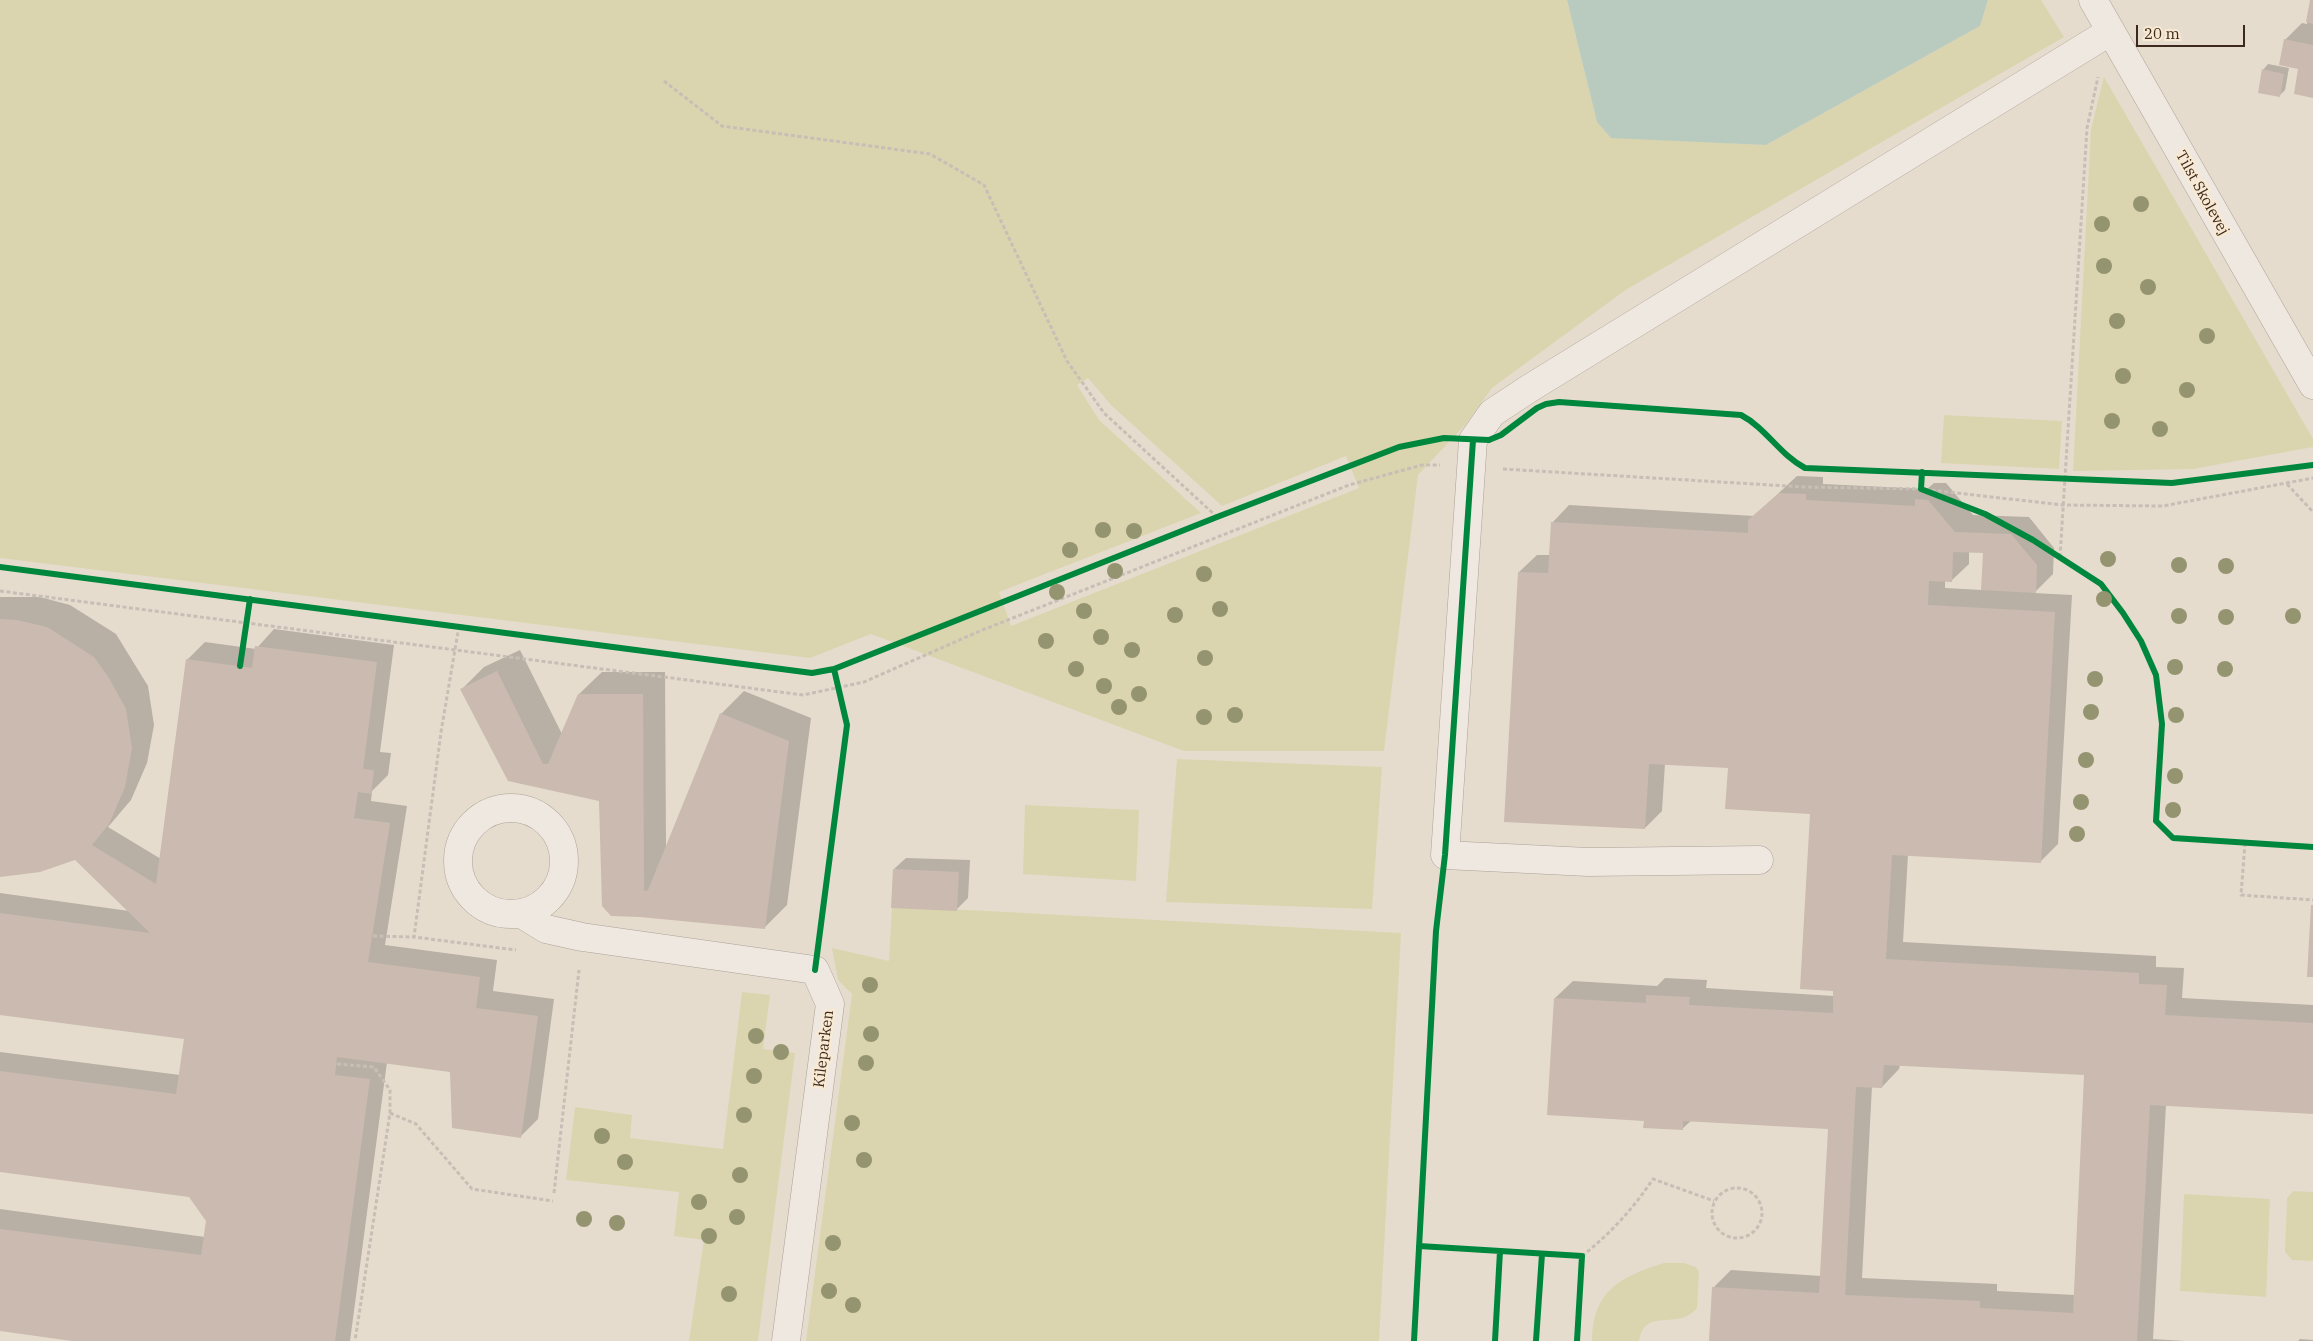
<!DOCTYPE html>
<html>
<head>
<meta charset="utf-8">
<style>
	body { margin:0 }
	#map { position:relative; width:2313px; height:1341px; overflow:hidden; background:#e6dcce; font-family:"IBM Plex Serif",serif }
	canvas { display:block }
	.scale { position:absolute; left:2136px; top:25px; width:109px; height:22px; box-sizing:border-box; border:2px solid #3c281d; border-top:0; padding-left:6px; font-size:15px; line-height:18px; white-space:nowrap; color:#3c281d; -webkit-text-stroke:4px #f8e9d3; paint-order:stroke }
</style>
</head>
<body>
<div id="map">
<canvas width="2313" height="1341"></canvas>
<div class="scale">20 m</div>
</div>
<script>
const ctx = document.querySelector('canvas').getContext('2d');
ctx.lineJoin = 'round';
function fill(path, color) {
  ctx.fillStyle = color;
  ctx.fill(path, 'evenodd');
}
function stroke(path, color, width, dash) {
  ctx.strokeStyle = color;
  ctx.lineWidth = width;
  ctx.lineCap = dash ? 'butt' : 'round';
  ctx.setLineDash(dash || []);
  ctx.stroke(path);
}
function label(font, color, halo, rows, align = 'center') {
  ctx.font = font + ' "IBM Plex Serif",serif';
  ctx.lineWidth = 5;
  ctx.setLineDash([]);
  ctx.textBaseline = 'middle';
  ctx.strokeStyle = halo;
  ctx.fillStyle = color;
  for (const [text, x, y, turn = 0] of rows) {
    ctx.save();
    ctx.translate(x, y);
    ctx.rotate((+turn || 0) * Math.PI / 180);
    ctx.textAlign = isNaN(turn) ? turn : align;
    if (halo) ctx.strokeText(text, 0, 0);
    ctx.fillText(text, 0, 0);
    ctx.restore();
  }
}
fill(new Path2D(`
	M 0,0 L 1567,0 L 1597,122 L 1611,137 L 1766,145 L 1980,26 L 1988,0 L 2041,0 L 2064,37 L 1627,289 L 1492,388 L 1465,425 L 1418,475 L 1384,751 L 1184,751 L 871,634 L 810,658 L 0,558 ZM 1088,378 L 1111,405 L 1222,506 L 1346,456 L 1359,488 L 1011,626 L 999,592 L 1201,513 L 1099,420 L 1077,385 Z
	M 2104,77 L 2313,439 L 2313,447 L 2193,469 L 2073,471 L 2091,129 Z
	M 1944,415 L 2062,421 L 2059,469 L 1941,463 Z
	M 1177,759 L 1382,767 L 1372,909 L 1166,902 Z
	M 1025,805 L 1139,810 L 1136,881 L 1023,874 Z
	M 892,906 L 1401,933 L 1379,1341 L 806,1341 L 852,994 L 838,980 L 832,948 L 889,961 Z
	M 742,992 L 770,995 L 763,1049 L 795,1053 L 758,1341 L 689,1341 L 704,1240 L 674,1236 L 679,1192 L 566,1180 L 575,1107 L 632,1115 L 630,1138 L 723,1149 Z
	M 2293,1191 L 2313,1192 L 2313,1261 L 2292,1260 L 2285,1252 L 2287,1198 Z
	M 2184,1194 L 2270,1199 L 2266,1297 L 2180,1291 Z
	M 1664,1263 L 1684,1263 L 1696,1267 L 1699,1272 L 1697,1308 C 1694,1311 1691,1314 1687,1316 C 1669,1325 1644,1311 1639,1341 L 1592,1341 C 1592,1291 1621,1276 1664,1263 Z`), '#dad5af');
fill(new Path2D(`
	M 1567,0 L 1988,0 L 1980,26 L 1766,145 L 1611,138 L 1597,122 Z`), '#b9cbbe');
fill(new Path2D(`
	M 2311,0 L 2313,0 L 2313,97 L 2285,40 L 2302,23 L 2307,24 Z
	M 2268,64 L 2289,68 L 2285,90 L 2279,96 L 2263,70 Z
	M 1797,476 L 1823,477 L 1823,484 L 1927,489 L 1934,483 L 1946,483 L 1973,515 L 2029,517 L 2054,548 L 2053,574 L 2034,593 L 2072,595 L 2058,844 L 2041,861 L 1908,854 L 1903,942 L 2156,956 L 2156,967 L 2184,968 L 2182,998 L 2313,1005 L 2313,1113 L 2166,1105 L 2153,1339 L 2186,1341 L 1710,1341 L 1713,1288 L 1731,1270 L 1821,1276 L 1829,1128 L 1692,1120 L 1682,1129 L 1645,1120 L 1555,998 L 1573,981 L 1657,986 L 1665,978 L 1707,980 L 1706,988 L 1834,996 L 1811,813 L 1729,767 L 1665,763 L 1662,811 L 1645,828 L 1519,572 L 1537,555 L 1550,555 L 1552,523 L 1569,505 L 1754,516 ZM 1969,551 L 1985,552 L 1982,590 L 1945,588 L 1945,581 L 1951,581 L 1969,564 ZM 1900,1065 L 2086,1074 L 2075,1295 L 1997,1291 L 1997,1284 L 1862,1278 L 1872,1086 L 1882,1087 L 1899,1069 Z
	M 0,597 L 40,597 L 70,605 L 116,634 L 148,686 L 154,725 L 147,763 L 131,800 L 108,827 L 161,859 L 187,660 L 205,642 L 256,649 L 274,629 L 394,645 L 380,752 L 391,753 L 388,775 L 372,791 L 371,801 L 407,806 L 385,945 L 497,960 L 493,991 L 554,999 L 538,1119 L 521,1136 L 451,1071 L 387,1062 L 350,1341 L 82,1341 L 0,1330 L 0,1209 L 205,1237 L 208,1220 L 190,1196 L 0,1171 L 0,1052 L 180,1075 L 185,1038 L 0,1014 L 0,893 L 129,911 L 76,858 L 0,875 Z
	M 520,650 L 562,734 L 579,694 L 602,672 L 665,672 L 666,848 L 721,714 L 744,691 L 811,718 L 787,905 L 764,928 L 640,915 L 600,800 L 509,779 L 461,690 L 484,667 Z
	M 906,858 L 970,860 L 968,898 L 956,910 L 894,869 Z
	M 2300,1339 L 2313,1340 L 2313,1341 L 2298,1341 Z`), '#0003');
fill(new Path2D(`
	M 2310,0 L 2313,0 L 2313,24 L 2306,22 Z
	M 2284,39 L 2313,45 L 2313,98 L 2294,94 L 2298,69 L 2279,65 Z
	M 2262,69 L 2284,74 L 2280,97 L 2258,93 Z
	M 1779,493 L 1806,494 L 1806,500 L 1915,506 L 1915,499 L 1928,500 L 1955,532 L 2011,534 L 2037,565 L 2036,593 L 1981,590 L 1983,553 L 1953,552 L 1952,582 L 1929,581 L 1928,605 L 2055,612 L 2041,863 L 1892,855 L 1886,959 L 2139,973 L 2139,984 L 2167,985 L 2165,1015 L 2313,1023 L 2313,1114 L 2150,1105 L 2137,1341 L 1709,1341 L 1712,1287 L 1819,1293 L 1828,1129 L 1683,1121 L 1683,1130 L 1643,1128 L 1644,1121 L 1547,1115 L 1554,998 L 1646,1003 L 1646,995 L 1690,997 L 1689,1005 L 1833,1013 L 1833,991 L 1800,989 L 1810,814 L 1725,809 L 1728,768 L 1649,764 L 1645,829 L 1504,822 L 1518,572 L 1548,573 L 1551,522 L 1748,533 L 1748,520 ZM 1884,1065 L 2084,1075 L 2073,1313 L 1980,1308 L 1980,1301 L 1845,1295 L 1856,1087 L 1882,1088 Z
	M 0,619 L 17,620 L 47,627 L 94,657 L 109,678 L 126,709 L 132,748 L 125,787 L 109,824 L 92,845 L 156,884 L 186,659 L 252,668 L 255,646 L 377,662 L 363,769 L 374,770 L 371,794 L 358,792 L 354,818 L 390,823 L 368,962 L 480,977 L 476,1008 L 538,1016 L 521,1138 L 452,1128 L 450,1072 L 337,1057 L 335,1075 L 370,1079 L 335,1341 L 72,1341 L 0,1331 L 0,1229 L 201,1255 L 206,1221 L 189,1197 L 0,1172 L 0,1071 L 176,1094 L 184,1039 L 0,1015 L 0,913 L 150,933 L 75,860 L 40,872 L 0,877 Z
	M 497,671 L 543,764 L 548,764 L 578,694 L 643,694 L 644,891 L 648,890 L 720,713 L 789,741 L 765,929 L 640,917 L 611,916 L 602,906 L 599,801 L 508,781 L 460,689 Z
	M 893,869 L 959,872 L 957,911 L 891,908 Z
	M 2311,905 L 2313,905 L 2313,977 L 2307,977 Z`), '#cabaaf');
const minor = new Path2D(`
	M 2093,0 L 2313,385
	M458 861a53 53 0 1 1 106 0a53 53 0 1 1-106 0Z
	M 1759,860 L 1588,862 L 1445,855 L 1473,440 L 1492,413 L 1530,388 L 2111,31
	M 520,913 L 546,929 L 582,937 L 815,970 L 830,1004 L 786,1341`);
stroke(minor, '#aca196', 29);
stroke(new Path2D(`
	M 664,81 L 722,126 L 930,154 L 984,185 L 1067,361 L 1104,413 L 1217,517
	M 1503,469 L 1804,487 L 1921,489 L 2063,505 L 2163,506 L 2313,478
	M 2287,484 L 2313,512
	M 2060,557 L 2087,128 L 2098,77
	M 0,591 L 803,695 L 864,682 L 980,631 L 1349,485 L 1422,465 L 1440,465
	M 459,626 L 441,732 L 414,937 L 516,950
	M 2245,843 L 2241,895 L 2313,900
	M 373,936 L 414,937
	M 337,1064 L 374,1067 L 390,1090 L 390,1113 L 355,1341
	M 390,1113 L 416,1124 L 472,1189 L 553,1201
	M1712 1213a25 25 0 1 1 50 0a25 25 0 1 1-50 0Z
	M 554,1193 L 579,970
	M 1582,1256 C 1610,1234 1633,1209 1653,1179 L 1714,1201`), '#c7beb6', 3, [4, 2.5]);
stroke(minor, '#eee8e0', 28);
stroke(new Path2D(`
	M 1922,472 L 1921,489 L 1985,514 L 2033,540 L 2101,584 L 2123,613 L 2141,641 L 2156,675 L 2162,724 L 2156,821 L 2173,838 L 2313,847
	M 0,567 L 812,673 L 834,669 L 1217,517 L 1399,447 L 1444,438 L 1489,440 L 1501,435 L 1537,408 L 1546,404 L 1559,402 L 1741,415 C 1766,428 1780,455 1805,468 L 2172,483 L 2313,465
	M 240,666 L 250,599
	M 815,970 L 847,725 L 834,669
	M 1419,1246 L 1582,1256 L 1577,1341
	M 1414,1341 L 1436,931 L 1445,855 L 1473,440
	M 1495,1341 L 1500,1251
	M 1536,1341 L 1542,1254`), '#00873e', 6);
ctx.fillStyle = '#959470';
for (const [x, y] of [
	[2141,204],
	[2102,224],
	[2104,266],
	[2148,287],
	[2117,321],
	[2207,336],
	[2123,376],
	[2187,390],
	[2112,421],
	[2160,429],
	[1103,530],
	[1134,531],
	[1070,550],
	[2108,559],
	[2179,565],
	[2226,566],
	[1115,571],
	[1204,574],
	[1057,592],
	[2104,599],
	[1220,609],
	[1084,611],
	[1175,615],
	[2179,616],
	[2293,616],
	[2226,617],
	[1101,637],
	[1046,641],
	[1132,650],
	[1205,658],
	[2175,667],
	[1076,669],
	[2225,669],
	[2095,679],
	[1104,686],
	[1139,694],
	[1119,707],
	[2091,712],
	[1235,715],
	[2176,715],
	[1204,717],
	[2086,760],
	[2175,776],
	[2081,802],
	[2173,810],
	[2077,834],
	[870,985],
	[871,1034],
	[756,1036],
	[781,1052],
	[866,1063],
	[754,1076],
	[744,1115],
	[852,1123],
	[602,1136],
	[864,1160],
	[625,1162],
	[740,1175],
	[699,1202],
	[737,1217],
	[584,1219],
	[617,1223],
	[709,1236],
	[833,1243],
	[829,1291],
	[729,1294],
	[853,1305]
]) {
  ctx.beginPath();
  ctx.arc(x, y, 8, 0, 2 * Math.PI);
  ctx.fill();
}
label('15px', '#3c281d', '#f8e9d3', [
	["Tilst Skolevej",2202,193,61],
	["Kileparken",824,1049,-83]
]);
</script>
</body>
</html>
